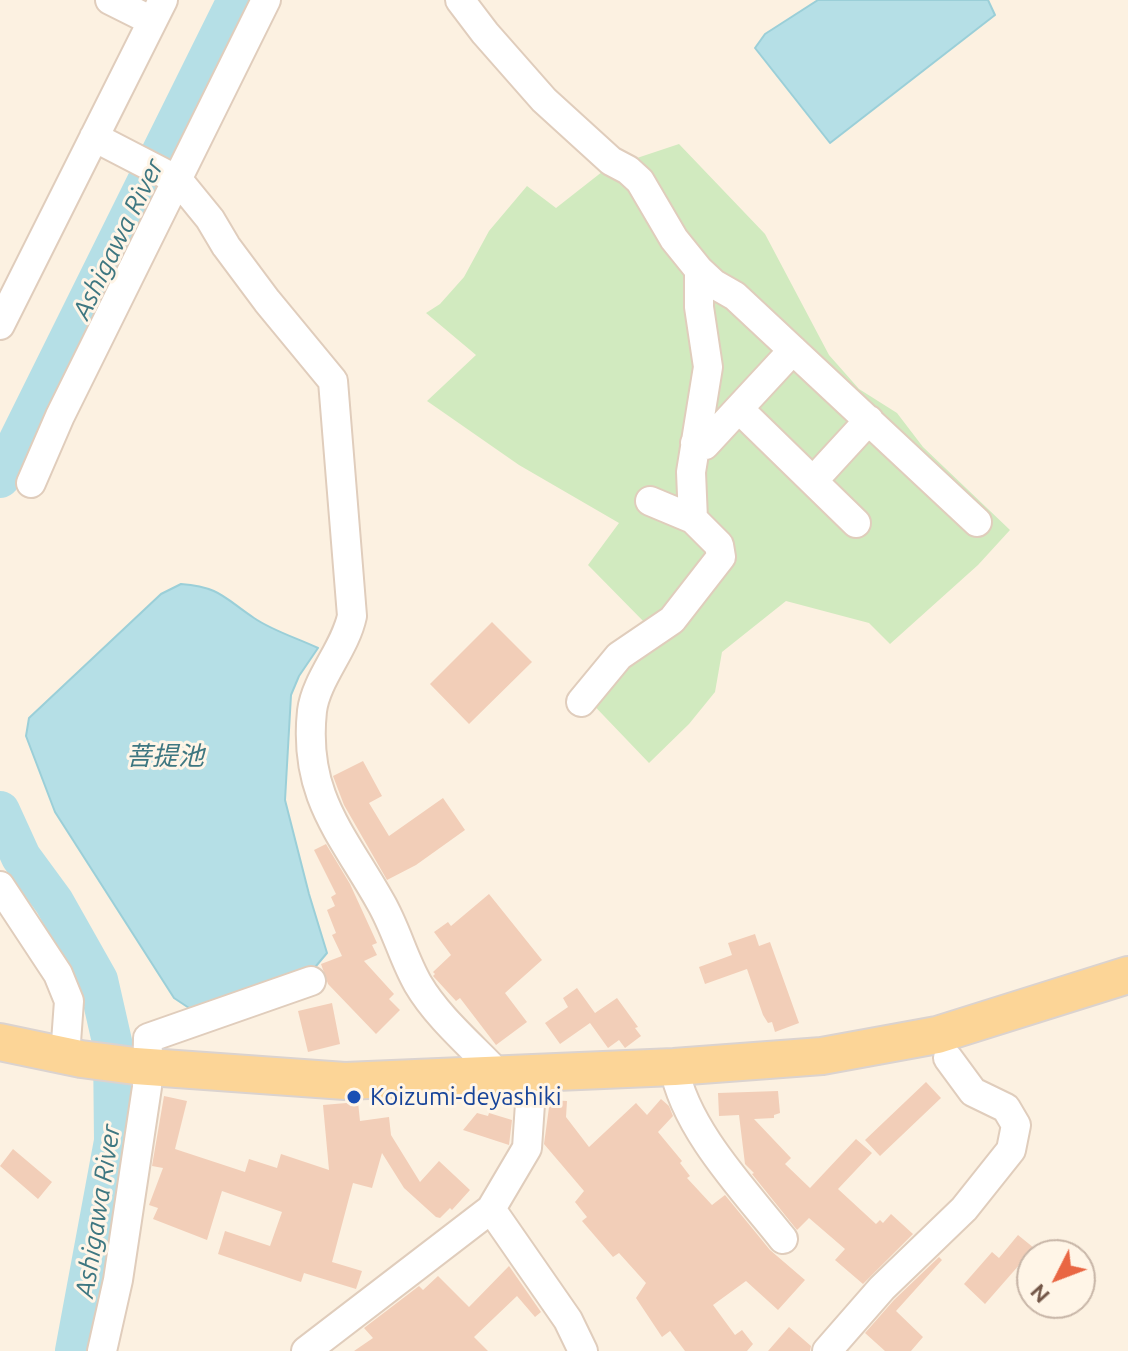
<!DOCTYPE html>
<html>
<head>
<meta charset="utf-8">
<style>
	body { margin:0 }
	#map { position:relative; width:1128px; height:1351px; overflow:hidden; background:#fcf1e1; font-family:Ubuntu,sans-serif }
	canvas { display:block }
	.north { position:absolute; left:1016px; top:1239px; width:80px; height:80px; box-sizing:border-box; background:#fff5e7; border:2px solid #c7b5a7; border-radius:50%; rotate:228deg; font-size:22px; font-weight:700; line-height:32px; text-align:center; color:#735647 }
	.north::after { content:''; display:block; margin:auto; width:28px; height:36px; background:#e96643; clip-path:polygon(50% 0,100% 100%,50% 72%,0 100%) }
</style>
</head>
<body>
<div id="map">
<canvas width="1128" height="1351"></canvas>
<div class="north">N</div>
</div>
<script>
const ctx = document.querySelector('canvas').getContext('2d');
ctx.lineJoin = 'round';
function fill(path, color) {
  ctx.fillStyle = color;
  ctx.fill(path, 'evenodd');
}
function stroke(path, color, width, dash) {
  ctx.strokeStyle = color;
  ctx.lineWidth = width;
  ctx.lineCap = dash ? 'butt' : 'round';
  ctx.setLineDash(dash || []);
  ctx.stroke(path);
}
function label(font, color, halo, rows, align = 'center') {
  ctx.font = font + ' Ubuntu,"Noto Sans JP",sans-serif';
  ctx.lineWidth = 6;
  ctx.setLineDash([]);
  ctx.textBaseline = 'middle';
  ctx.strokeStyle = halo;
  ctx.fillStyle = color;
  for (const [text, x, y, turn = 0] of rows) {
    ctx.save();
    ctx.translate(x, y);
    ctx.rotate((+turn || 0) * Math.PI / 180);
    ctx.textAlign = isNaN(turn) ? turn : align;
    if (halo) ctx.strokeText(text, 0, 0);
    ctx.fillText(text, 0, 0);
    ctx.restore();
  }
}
fill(new Path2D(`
	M 679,144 L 765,234 L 829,355 L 859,389 L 897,413 L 923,447 L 1010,530 L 978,565 L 890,644 L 869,623 L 786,601 L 722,652 L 715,692 L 689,724 L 649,763 L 582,693 L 648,626 L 588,565 L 619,523 L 519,465 L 427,401 L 476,355 L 426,313 L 440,304 L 464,277 L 489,231 L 527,186 L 556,208 L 607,168 Z`), '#d1eabf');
const water = new Path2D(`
	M 818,0 L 988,0 L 995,15 L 830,143 L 755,48 L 765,34 Z
	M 181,584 C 220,587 224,598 254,618 C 273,631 297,638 318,648 L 299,676 L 291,695 L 285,800 L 309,894 L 327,953 L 311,972 L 195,1012 L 174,998 L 55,812 L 26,736 L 29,718 L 161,594 Z`);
fill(water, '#b5dfe6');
stroke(water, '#9bcfd8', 2);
stroke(new Path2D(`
	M 0,478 L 237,0
	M 0,811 L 21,857 L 54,902 L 98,980 L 113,1046 L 114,1141 L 75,1351`), '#b5dfe6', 40);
fill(new Path2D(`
	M 492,622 L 532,662 L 469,724 L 430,684 Z
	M 363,761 L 382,796 L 369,803 L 389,836 L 443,798 L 465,830 L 416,865 L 387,880 L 344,805 L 333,776 Z
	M 326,844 L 350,884 L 377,943 L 372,945 L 377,955 L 364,961 L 394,994 L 389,999 L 400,1010 L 376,1034 L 328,984 L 321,964 L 342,956 L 332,935 L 336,933 L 327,910 L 335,906 L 331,897 L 336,894 L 314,850 Z
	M 489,894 L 542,960 L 505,993 L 527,1022 L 496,1045 L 460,998 L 456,1001 L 433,976 L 435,974 L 433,972 L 451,955 L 434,932 L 448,922 L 451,926 Z
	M 755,934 L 759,946 L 770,942 L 799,1023 L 775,1032 L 772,1022 L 768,1023 L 763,1015 L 747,969 L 705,984 L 699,967 L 732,955 L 728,943 Z
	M 577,988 L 595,1013 L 617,998 L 638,1027 L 635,1028 L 641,1036 L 625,1048 L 619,1040 L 608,1048 L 590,1023 L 560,1044 L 545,1023 L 568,1007 L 563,998 Z
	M 332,1003 L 340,1044 L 308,1052 L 298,1011 Z
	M 926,1082 L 941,1098 L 880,1156 L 865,1140 Z
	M 778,1091 L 780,1113 L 774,1115 L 774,1118 L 754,1119 L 791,1158 L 785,1164 L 810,1188 L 856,1139 L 872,1153 L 838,1189 L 876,1224 L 880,1220 L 883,1223 L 891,1214 L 913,1234 L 863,1284 L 835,1260 L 845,1249 L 809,1218 L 797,1230 L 752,1174 L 754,1173 L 745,1164 L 739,1115 L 719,1116 L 718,1093 Z
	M 164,1096 L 187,1101 L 175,1149 L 245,1172 L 249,1159 L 277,1168 L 281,1154 L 329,1170 L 323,1105 L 358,1102 L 360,1121 L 389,1117 L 391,1135 L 420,1182 L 439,1161 L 470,1190 L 452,1210 L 450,1208 L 440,1218 L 436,1217 L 404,1188 L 382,1153 L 372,1188 L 353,1183 L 332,1262 L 362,1271 L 356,1289 L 304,1273 L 301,1282 L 218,1254 L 225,1231 L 270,1246 L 282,1212 L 222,1191 L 207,1240 L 153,1219 L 158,1208 L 149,1205 L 163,1168 L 152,1166 Z
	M 661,1099 L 669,1106 L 673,1116 L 658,1132 L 682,1161 L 680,1163 L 690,1176 L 687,1178 L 712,1205 L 725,1195 L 770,1250 L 805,1280 L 778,1310 L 746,1281 L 713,1305 L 735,1335 L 742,1330 L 753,1344 L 747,1351 L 685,1351 L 670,1331 L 662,1337 L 636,1298 L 646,1283 L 619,1253 L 613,1257 L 582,1221 L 587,1217 L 575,1202 L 584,1191 L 544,1144 L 550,1100 L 567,1101 L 566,1117 L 589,1147 L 636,1103 L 647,1115 Z
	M 477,1113 L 488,1116 L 489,1113 L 512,1120 L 509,1145 L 463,1130 Z
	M 13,1149 L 52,1182 L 38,1199 L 0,1166 Z
	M 1018,1235 L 1034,1248 L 985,1304 L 964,1284 L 992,1252 L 999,1258 Z
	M 939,1257 L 942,1260 L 896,1311 L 923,1337 L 911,1351 L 885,1351 L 865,1333 L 894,1300 Z
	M 509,1266 L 541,1312 L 535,1317 L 517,1296 L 474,1337 L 488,1351 L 354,1351 L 373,1338 L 364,1328 L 419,1286 L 423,1290 L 438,1276 L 469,1307 Z
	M 789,1327 L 811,1346 L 810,1351 L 768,1351 Z`), '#f2ceb8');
const minor = new Path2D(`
	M 110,0 L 152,21
	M 460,0 L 485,33 L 544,100 L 611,161 L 628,170 L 640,181 L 674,239 L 699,270 L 714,284 L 735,296 L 977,522
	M 94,137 L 179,181 L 210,219 L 226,246 L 267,301 L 333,381 L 352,616 C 345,649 316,679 312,711 C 303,795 342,834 380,901 C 396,928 403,958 418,984 C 438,1018 472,1046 499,1075
	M 0,325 L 163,0
	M 739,409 L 856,523
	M 695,443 L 705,445 L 793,350
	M 813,481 L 869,420
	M 31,483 L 60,416 L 266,0
	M 650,501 L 693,519
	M 581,702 L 619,656 L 672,620 L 721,557 L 719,545 L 693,519 L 691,472 L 708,367 L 699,307 L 699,270
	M 0,886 L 58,974 L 69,1001 L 65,1056
	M 674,1067 C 685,1129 745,1191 783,1239
	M 491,1209 L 568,1320 L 583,1351
	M 102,1351 L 118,1280 L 147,1087 L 148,1038 L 311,981
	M 306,1351 L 491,1209 L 527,1148 L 532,1074
	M 827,1351 L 882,1288 L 964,1209 L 1011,1150 L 1016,1125 L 1006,1108 L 973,1092 L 948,1058`);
const major = new Path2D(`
	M 0,1042 L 81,1059 L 135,1066 L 345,1081 L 674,1067 L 822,1056 L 937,1035 L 1128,975`);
stroke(minor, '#e0cdbc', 32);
stroke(major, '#dbd3cf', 40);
stroke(minor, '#fff', 28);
stroke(major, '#fcd597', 36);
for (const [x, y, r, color] of [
	[354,1097,8,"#1a4fb4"]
]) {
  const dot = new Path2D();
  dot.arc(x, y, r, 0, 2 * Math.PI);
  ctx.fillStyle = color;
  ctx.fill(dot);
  stroke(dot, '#fff5e7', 3);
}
label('24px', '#164399', '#fff5e7', [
	["Koizumi-deyashiki",370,1097]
], 'left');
label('italic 26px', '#3e7781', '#fff5e7', [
	["Ashigawa River",118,239,-64],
	["菩提池",165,756],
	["Ashigawa River",98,1211,-81]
]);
</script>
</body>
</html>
